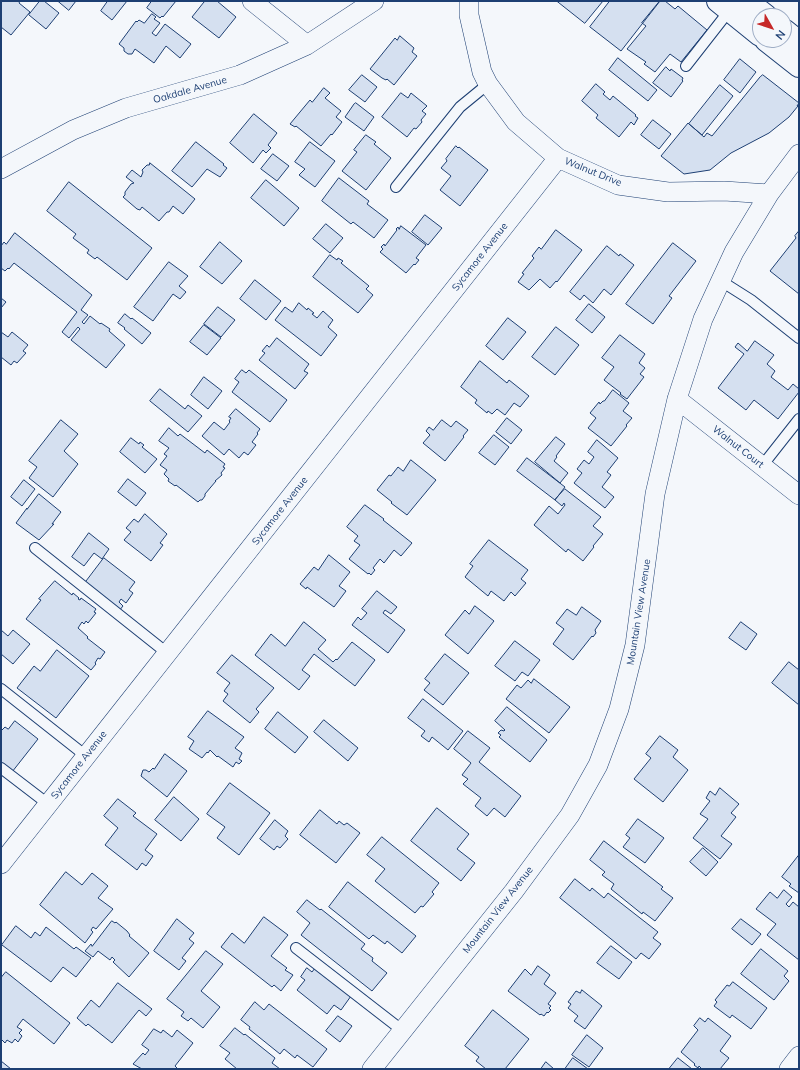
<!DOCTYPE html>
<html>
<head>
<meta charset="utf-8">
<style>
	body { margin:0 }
	#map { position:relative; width:800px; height:1070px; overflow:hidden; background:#f4f7fb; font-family:Mulish,sans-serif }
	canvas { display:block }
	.frame { position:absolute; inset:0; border:2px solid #1d3f73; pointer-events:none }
	.north { position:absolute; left:752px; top:8px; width:40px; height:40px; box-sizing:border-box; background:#f4f7fb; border:1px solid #9eadc5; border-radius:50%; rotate:129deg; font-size:11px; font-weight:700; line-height:16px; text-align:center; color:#1d3f73 }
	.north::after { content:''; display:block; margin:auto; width:14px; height:18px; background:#c62828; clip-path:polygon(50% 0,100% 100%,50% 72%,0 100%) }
</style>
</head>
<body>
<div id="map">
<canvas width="800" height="1070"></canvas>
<div class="frame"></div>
<div class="north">N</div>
</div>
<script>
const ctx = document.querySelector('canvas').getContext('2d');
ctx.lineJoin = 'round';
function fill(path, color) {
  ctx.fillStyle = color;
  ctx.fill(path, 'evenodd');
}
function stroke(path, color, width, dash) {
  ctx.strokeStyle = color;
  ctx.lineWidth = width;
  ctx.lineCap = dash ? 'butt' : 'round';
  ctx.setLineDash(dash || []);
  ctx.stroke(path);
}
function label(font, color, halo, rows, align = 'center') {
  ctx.font = font + ' Mulish,sans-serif';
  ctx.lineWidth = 3;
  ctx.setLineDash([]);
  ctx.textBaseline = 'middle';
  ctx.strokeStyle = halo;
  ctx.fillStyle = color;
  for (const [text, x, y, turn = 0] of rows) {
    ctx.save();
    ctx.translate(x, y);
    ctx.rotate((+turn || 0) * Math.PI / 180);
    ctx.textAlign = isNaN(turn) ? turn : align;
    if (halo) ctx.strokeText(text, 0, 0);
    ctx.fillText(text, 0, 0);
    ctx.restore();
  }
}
const building = new Path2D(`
	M 1,1 L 20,1 L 19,3 L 30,12 L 11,35 L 1,27 Z
	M 40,1 L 44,1 L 59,13 L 46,29 L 29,15 Z
	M 58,1 L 76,1 L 69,10 Z
	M 108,1 L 127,1 L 112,20 L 101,11 Z
	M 152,1 L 176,1 L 163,17 L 162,16 L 160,18 L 147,8 Z
	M 203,1 L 217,1 L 236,17 L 219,38 L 192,17 L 204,2 Z
	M 557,1 L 603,1 L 585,23 Z
	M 610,1 L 660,1 L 621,51 L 590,27 Z
	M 660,1 L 665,1 L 675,9 L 678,6 L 707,30 L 681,62 L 670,54 L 655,72 L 644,64 L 646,62 L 627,49 L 646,26 L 642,23 Z
	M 152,14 L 156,17 L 154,19 L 160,23 L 152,33 L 156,36 L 165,24 L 191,44 L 180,58 L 166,46 L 154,63 L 135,49 L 132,54 L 128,54 L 124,51 L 124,48 L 119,44 L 136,21 L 137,22 L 139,20 L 144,23 Z
	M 400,36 L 414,48 L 412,52 L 417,56 L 394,85 L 387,79 L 386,80 L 382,78 L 370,69 L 395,38 L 397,40 Z
	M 618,58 L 657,90 L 648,101 L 609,70 Z
	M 740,59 L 756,72 L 740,93 L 724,80 Z
	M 666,67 L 670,71 L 671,69 L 683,78 L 682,80 L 683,81 L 671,97 L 653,83 Z
	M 362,75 L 377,87 L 365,102 L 349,90 Z
	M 763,75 L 799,103 L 797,106 L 798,106 L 789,117 L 769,133 L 731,153 L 710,170 L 684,174 L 661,156 L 688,123 L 704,137 L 707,133 L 712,136 L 760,77 Z
	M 596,84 L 605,92 L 603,94 L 610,100 L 613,96 L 636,115 L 635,116 L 638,118 L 634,125 L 631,122 L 619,137 L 596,118 L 598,115 L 582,101 Z
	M 720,85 L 733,96 L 702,135 L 689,124 Z
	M 324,88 L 330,93 L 325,98 L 341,111 L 336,117 L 342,122 L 332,135 L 331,134 L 321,146 L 296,126 L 295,127 L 290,124 L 310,100 L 312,102 Z
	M 401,93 L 408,98 L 411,93 L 427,106 L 422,111 L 426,114 L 421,120 L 422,122 L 416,129 L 414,128 L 407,137 L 382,117 Z
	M 356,103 L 374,117 L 364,131 L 345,117 L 354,104 Z
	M 254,114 L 277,133 L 268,145 L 271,148 L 266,153 L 263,150 L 253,163 L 230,143 Z
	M 653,120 L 671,134 L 659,149 L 641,135 Z
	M 366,135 L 376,142 L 374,144 L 391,158 L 366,190 L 342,171 L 357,152 L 354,150 Z
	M 196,142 L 224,164 L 223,165 L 227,168 L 220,177 L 207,169 L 192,187 L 172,171 Z
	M 310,142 L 335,161 L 315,187 L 299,175 L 305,169 L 295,162 Z
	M 456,146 L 458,148 L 459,147 L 488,170 L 460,206 L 440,190 L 451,176 L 441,168 L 447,161 L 446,159 Z
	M 273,154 L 289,166 L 277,181 L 261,169 Z
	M 150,163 L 195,199 L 183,214 L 173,206 L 169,212 L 167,212 L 159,221 L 142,207 L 140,210 L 137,209 L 123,197 L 125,195 L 125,192 L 131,184 L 134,183 L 126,177 L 132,170 L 141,177 L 143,172 L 142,170 L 147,165 L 149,165 Z
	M 339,178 L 369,201 L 367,204 L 388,220 L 374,238 L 353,222 L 351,224 L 322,201 Z
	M 266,180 L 299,208 L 284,226 L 251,198 Z
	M 69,182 L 152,248 L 127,280 L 97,257 L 95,259 L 87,253 L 89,250 L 73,238 L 76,234 L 47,211 Z
	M 425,215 L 442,228 L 428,245 L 412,232 Z
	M 326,224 L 343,238 L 330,253 L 313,239 Z
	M 401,226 L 426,245 L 416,258 L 419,260 L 415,265 L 414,264 L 406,273 L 380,252 L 383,249 L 381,247 L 384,244 L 385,246 L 397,230 L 396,229 L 398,227 L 399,229 Z
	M 556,230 L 582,250 L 557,282 L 556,281 L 550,288 L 540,279 L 529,290 L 518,282 L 524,274 L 522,273 L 534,258 L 532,256 L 539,247 L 541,249 Z
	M 799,231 L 799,294 L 770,271 L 796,238 L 795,236 Z
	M 15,233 L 92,295 L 81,310 L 88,315 L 82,322 L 84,324 L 90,316 L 100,324 L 101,323 L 110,329 L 109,331 L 125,345 L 106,368 L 71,340 L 80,329 L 78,327 L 69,338 L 62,332 L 77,312 L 14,263 L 9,269 L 8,268 L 5,271 L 1,268 L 1,246 L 4,242 L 6,244 Z
	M 220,242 L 242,261 L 222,284 L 200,267 Z
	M 673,243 L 696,261 L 669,296 L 672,298 L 653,324 L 626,304 Z
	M 607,246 L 619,256 L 620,254 L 634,265 L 611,295 L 604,289 L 593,303 L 584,295 L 580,300 L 570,292 Z
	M 330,255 L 337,260 L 338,258 L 343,261 L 341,263 L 369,286 L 366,289 L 373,295 L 358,313 L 313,277 Z
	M 169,262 L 188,276 L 179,286 L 186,292 L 180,299 L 173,294 L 153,321 L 134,307 Z
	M 255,280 L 281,301 L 266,320 L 240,299 Z
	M 1,298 L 6,302 L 1,308 Z
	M 299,303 L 307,310 L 308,308 L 314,313 L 312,314 L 317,318 L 323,311 L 333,320 L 328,327 L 337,335 L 321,356 L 275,320 L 285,307 L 292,312 Z
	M 589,304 L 605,317 L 592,333 L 576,320 Z
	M 218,307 L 235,320 L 221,337 L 204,324 Z
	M 125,314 L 131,319 L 132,318 L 151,333 L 142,344 L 124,329 L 125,328 L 118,323 Z
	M 508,318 L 526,332 L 503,360 L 486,346 Z
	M 204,325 L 221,338 L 207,355 L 190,342 Z
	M 556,327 L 579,345 L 555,375 L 532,357 Z
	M 1,332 L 8,337 L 12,332 L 28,345 L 23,351 L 26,353 L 17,363 L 14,361 L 11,365 L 1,357 Z
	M 620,335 L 645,354 L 639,363 L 645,368 L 640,374 L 644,377 L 627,399 L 620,394 L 621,393 L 604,380 L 614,367 L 602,358 Z
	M 277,338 L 309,364 L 304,371 L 308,373 L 295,389 L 259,360 L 265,353 L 262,351 L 267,345 L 269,347 Z
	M 755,341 L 774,355 L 767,364 L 775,371 L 771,377 L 788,390 L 793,384 L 799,389 L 799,392 L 778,419 L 754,400 L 746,410 L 718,388 L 744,354 L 735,347 L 738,343 L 747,351 Z
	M 480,361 L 507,383 L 509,380 L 529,396 L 520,407 L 514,403 L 505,415 L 497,409 L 492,414 L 488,411 L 487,413 L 475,403 L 477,400 L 461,387 Z
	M 242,370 L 246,373 L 249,370 L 287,400 L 270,422 L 232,392 L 239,382 L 235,379 Z
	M 204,377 L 222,391 L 208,409 L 191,395 Z
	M 160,389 L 185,409 L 188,405 L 202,416 L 188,432 L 150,401 Z
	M 613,390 L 629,403 L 623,411 L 632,418 L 626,425 L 627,426 L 611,446 L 588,428 L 596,418 L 590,413 L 599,402 L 600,404 L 603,401 L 604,401 Z
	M 236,409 L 260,429 L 257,433 L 258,434 L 252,442 L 256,445 L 248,455 L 244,452 L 239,458 L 229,449 L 224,455 L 202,436 L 214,422 L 224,430 L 230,422 L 229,421 L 231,418 L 229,417 Z
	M 507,418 L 522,430 L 511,444 L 496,432 Z
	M 61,420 L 78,434 L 64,451 L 78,464 L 53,497 L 29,478 L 37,467 L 29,461 Z
	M 442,420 L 451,427 L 456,421 L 468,430 L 463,436 L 464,437 L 445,461 L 423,443 L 430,435 L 426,431 L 429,427 L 433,430 Z
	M 169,428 L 178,436 L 180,434 L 205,453 L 207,450 L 225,464 L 223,467 L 225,468 L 221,473 L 222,475 L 215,481 L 216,481 L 205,494 L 205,496 L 202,500 L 200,500 L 198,502 L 176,485 L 175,486 L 168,481 L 169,479 L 164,474 L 167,470 L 160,465 L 167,456 L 164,454 L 169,448 L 159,441 Z
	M 494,435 L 509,447 L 495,465 L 479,453 Z
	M 556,437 L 565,444 L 556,456 L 557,457 L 554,461 L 568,473 L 560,483 L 535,462 Z
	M 131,438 L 139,444 L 140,442 L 144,445 L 142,447 L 157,459 L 145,473 L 120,452 Z
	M 597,440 L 618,458 L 607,472 L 611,475 L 602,487 L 614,497 L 605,508 L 574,483 L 582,473 L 577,469 L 584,460 L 589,464 L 594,457 L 588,452 Z
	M 527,458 L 565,487 L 555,500 L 517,471 Z
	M 411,460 L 436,480 L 407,515 L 391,503 L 392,502 L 377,490 L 389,475 L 391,476 L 398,467 L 403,471 Z
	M 128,479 L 146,493 L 136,506 L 118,492 Z
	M 24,480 L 35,489 L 22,506 L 11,497 Z
	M 565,489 L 601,517 L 593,526 L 603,534 L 593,546 L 594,547 L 583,561 L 568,549 L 566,552 L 534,525 L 549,506 L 558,514 L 565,505 L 564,503 L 562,506 L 555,500 Z
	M 39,494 L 61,512 L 52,524 L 54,524 L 39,540 L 16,523 L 27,508 L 27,509 Z
	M 365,505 L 384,519 L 383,520 L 412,543 L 401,556 L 394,550 L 384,563 L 380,559 L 373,568 L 375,570 L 371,575 L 369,573 L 368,574 L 349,559 L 360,545 L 354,541 L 358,536 L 347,527 Z
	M 145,514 L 167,534 L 160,543 L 163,545 L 151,561 L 124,540 L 131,532 L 126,528 L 134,519 L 138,522 Z
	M 89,533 L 109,549 L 102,559 L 94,553 L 84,566 L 72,557 Z
	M 489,540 L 528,570 L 521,579 L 526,583 L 515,596 L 511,592 L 504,601 L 491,591 L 488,596 L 465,577 L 473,566 L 470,564 Z
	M 329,555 L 350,572 L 339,586 L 346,591 L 334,607 L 307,587 L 306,589 L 300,584 L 314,567 L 318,570 Z
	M 104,558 L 135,582 L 129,590 L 133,593 L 126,603 L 121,599 L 119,602 L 123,606 L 119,611 L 85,583 Z
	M 55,581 L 72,595 L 73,593 L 79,598 L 78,599 L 80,600 L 81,598 L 96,609 L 94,612 L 96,613 L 88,623 L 86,621 L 84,624 L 82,622 L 78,628 L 88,637 L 87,638 L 105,652 L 100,659 L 98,658 L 95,663 L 96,664 L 91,670 L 26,619 L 41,600 L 39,599 Z
	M 377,591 L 397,607 L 391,614 L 385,610 L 383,613 L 405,630 L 388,653 L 352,625 L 358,617 L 361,620 L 367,613 L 362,609 Z
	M 475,606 L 494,621 L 468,654 L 445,635 L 465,610 L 469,614 Z
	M 582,607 L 601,621 L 595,630 L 596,633 L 593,637 L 592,636 L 573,660 L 553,644 L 564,629 L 556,623 L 567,609 L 576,615 Z
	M 304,622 L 326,640 L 318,649 L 333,662 L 336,659 L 337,660 L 352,642 L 375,660 L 355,686 L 314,654 L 302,670 L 310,676 L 299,690 L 255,655 L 271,634 L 285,646 Z
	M 741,622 L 757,634 L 746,650 L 729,638 Z
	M 1,630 L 8,636 L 13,630 L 30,644 L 13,664 L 1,654 Z
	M 515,641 L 540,660 L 528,676 L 522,672 L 515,681 L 495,666 Z
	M 57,650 L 89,676 L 56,718 L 17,688 L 34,666 L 40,671 Z
	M 445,654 L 469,673 L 443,705 L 424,690 L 430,683 L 425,679 Z
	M 232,655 L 274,688 L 256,709 L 259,712 L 250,723 L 223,701 L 228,694 L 224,691 L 230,683 L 217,673 Z
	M 789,662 L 799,670 L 799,705 L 772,683 Z
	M 534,679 L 570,707 L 549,733 L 506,699 L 517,685 L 521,688 L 528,680 L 531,683 Z
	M 423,699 L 463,731 L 448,750 L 432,737 L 429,742 L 421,736 L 425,731 L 408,718 Z
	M 507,707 L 547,740 L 530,762 L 499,737 L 501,735 L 498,733 L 501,730 L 504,731 L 505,730 L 495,721 Z
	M 208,711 L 244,737 L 235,748 L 242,753 L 239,759 L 242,761 L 239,764 L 236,762 L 233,767 L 218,756 L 217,757 L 210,750 L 208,753 L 207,752 L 202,758 L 189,749 L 194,741 L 188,737 Z
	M 278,712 L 308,737 L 295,753 L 265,729 Z
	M 324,720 L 358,748 L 348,761 L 314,732 Z
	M 15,721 L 38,739 L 12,772 L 1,764 L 1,731 L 5,727 L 8,729 Z
	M 468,731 L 490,748 L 479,762 L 521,796 L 505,817 L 494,808 L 487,816 L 475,806 L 481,798 L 463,784 L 468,779 L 462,775 L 471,763 L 454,749 Z
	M 660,736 L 678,750 L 673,757 L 688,770 L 663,802 L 634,779 L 651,758 L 646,754 Z
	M 165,754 L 187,771 L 167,797 L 141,776 L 143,770 L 146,770 L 149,772 L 153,768 L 154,769 Z
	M 230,783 L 270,813 L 239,855 L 217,838 L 225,827 L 207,814 Z
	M 720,788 L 739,804 L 731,813 L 736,817 L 721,836 L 732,844 L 720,859 L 693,838 L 708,819 L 700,814 L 710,801 L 706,798 L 710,791 L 715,795 Z
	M 174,797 L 199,819 L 181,841 L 155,820 Z
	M 118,799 L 136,813 L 133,816 L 157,834 L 145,850 L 153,856 L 146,866 L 142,863 L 137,870 L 105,845 L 118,828 L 104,816 Z
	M 437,808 L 469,834 L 457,849 L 475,863 L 461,881 L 411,841 Z
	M 320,810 L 337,824 L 339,821 L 344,825 L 347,823 L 360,833 L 336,863 L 300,835 Z
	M 638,819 L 664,838 L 645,863 L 623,847 L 630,838 L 626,835 Z
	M 275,820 L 288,831 L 285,836 L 288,839 L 280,848 L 277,846 L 274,850 L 260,839 Z
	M 382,837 L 439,883 L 432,892 L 434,894 L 423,907 L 421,906 L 415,913 L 375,881 L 385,869 L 367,855 Z
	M 604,841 L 663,887 L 661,889 L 673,898 L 655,921 L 643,912 L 642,914 L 611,889 L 614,884 L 602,875 L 605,872 L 590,860 Z
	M 703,848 L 718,862 L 706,876 L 690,862 Z
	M 799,855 L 799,893 L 789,886 L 791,884 L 782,877 Z
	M 66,872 L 82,885 L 92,873 L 108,886 L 98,898 L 113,909 L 96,929 L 93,927 L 91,930 L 93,932 L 85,943 L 40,905 Z
	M 575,879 L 590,891 L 592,888 L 604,898 L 608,893 L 658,932 L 653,938 L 661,944 L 649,959 L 641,953 L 636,959 L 560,898 Z
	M 348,882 L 416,936 L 402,953 L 387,941 L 385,944 L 373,935 L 369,939 L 329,907 Z
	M 784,890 L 792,897 L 786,904 L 789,907 L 793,902 L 799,907 L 799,960 L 767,935 L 776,924 L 756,909 L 770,892 L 777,898 Z
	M 307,900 L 320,910 L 321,909 L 365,944 L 361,949 L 373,958 L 372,961 L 387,973 L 372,991 L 301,935 L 310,923 L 297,912 Z
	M 264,917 L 288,935 L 271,956 L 287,968 L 285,970 L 293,975 L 281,991 L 274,985 L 272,987 L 221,947 L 232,933 L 244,943 Z
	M 177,919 L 194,933 L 189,939 L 194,943 L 182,958 L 186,961 L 179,970 L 154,951 Z
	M 741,919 L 761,934 L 752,945 L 732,929 Z
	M 112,921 L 115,923 L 116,922 L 127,931 L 130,935 L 129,936 L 149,953 L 129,977 L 113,962 L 115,960 L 112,957 L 110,960 L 98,951 L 93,957 L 85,951 L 91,944 L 92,946 Z
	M 16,926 L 31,938 L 35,932 L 40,936 L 46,927 L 74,949 L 76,947 L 91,958 L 76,977 L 63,967 L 51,982 L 2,945 Z
	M 611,946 L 632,962 L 619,979 L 597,963 Z
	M 761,949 L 788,971 L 784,976 L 789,981 L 774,1000 L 741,974 Z
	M 206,951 L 223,964 L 201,991 L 220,1007 L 203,1028 L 191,1018 L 188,1021 L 181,1016 L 184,1012 L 167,999 Z
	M 538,966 L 550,975 L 544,984 L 556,993 L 548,1004 L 551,1006 L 549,1008 L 551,1010 L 548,1013 L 547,1012 L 544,1016 L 541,1014 L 540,1015 L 508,991 L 525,969 L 531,975 Z
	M 307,968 L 312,972 L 315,968 L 351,996 L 341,1010 L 334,1005 L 327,1014 L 297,990 L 305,980 L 301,977 Z
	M 6,972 L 70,1023 L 54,1044 L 23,1019 L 17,1027 L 22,1030 L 19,1033 L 22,1036 L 18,1042 L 15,1039 L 12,1043 L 7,1040 L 5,1043 L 1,1039 L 1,978 Z
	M 733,982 L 767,1008 L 751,1029 L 732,1015 L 730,1018 L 714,1006 L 717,1002 L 715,1000 L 727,985 L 729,986 Z
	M 118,983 L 152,1009 L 146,1016 L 139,1010 L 112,1043 L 88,1024 L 86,1026 L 77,1018 L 91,1000 L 99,1007 Z
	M 582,990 L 602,1006 L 585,1029 L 574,1021 L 578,1016 L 568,1008 L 571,1004 L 568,1002 L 576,991 L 580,993 Z
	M 255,1002 L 264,1010 L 269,1004 L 327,1049 L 313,1067 L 297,1055 L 295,1058 L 284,1049 L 280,1054 L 249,1029 L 250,1027 L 241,1020 Z
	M 493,1010 L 529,1039 L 505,1069 L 486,1069 L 476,1061 L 479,1057 L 465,1046 Z
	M 338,1016 L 352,1026 L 340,1042 L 326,1031 Z
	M 700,1018 L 705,1022 L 708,1018 L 731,1036 L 720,1051 L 729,1058 L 720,1069 L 702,1069 L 699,1066 L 698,1068 L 694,1065 L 695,1064 L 681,1052 L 698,1030 L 694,1026 Z
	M 235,1028 L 244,1035 L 245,1034 L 275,1058 L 272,1063 L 280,1069 L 237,1069 L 225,1059 L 230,1053 L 220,1046 Z
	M 154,1029 L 161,1033 L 163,1030 L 172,1037 L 177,1030 L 193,1043 L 175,1066 L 178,1069 L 142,1069 L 133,1064 L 143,1053 L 145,1055 L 149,1050 L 142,1045 Z
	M 587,1035 L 603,1048 L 589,1067 L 572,1055 Z
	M 573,1058 L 588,1069 L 565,1069 Z
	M 678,1058 L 692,1069 L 669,1069 Z
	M 1,1061 L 11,1069 L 1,1069 Z
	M 546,1062 L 554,1069 L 541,1069 Z`);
fill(building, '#d5e0f0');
stroke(building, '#1d3f73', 1);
const service = new Path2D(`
	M 686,66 L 729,11
	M 396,187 L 460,107 L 488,84
	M 721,281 L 751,300 L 799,338
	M 762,466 L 799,419
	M 35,548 L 167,653
	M 1,689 L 86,756
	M 1,768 L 48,804
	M 296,948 L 403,1031`);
const minor = new Path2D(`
	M 252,1 L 307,45
	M 469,1 L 469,15 L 482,72 L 488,84 L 516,122 L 558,158 L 618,185 L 668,192 L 724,191 L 769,194
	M 1,169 L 73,130 L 126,108 L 240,75 L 307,45 L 374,1
	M 677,399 L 799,495
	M 1,864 L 558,158
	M 372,1069 L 514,891 L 570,815 L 598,765 L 619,709 L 635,645 L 655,494 L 677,399 L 703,319 L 734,252 L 769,194 L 799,154
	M 789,1069 L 799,1056`);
const primary = new Path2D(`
	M 718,1 L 760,35
	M 747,1 L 766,16
	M 784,30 L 799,42
	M 766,40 L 799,66`);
stroke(service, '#1d3f73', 12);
stroke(minor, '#1d3f73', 20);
stroke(primary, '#1d3f73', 24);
stroke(service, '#f4f7fb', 10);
stroke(minor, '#f4f7fb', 19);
stroke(primary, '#f4f7fb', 22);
label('10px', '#1d3f73', '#f4f7fb', [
	["Oakdale Avenue",190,90,-16],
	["Walnut Drive",593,172,22],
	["Sycamore Avenue",480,257,-52],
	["Walnut Court",738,447,38],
	["Sycamore Avenue",280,511,-52],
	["Mountain View Avenue",639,612,-81],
	["Sycamore Avenue",79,765,-52],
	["Mountain View Avenue",498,910,-52]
]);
</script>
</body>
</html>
